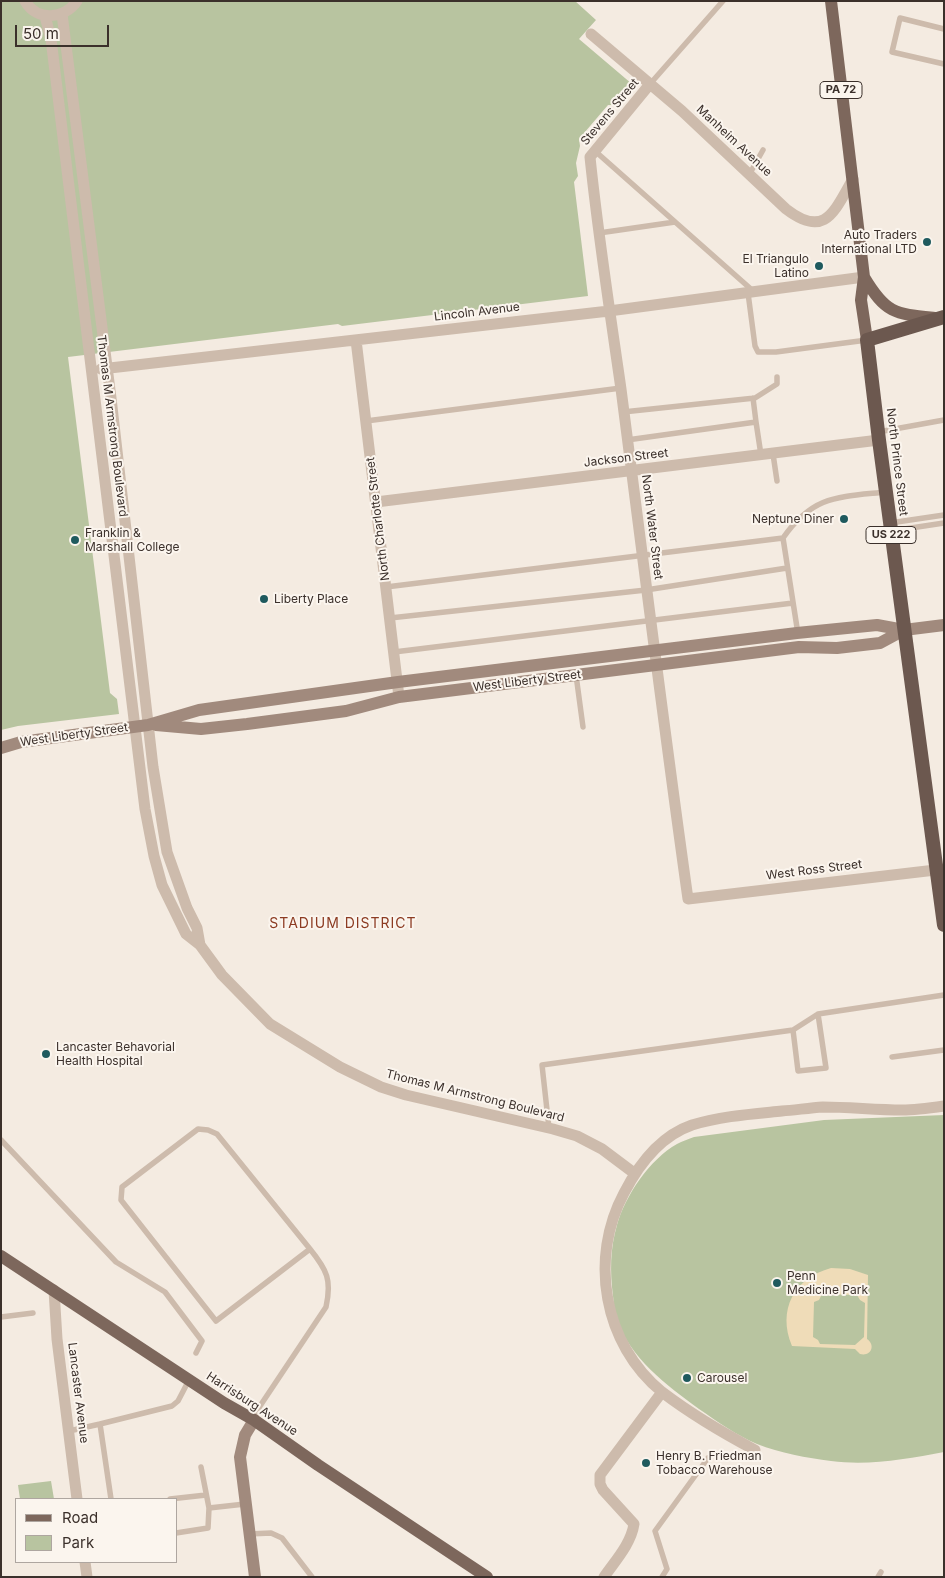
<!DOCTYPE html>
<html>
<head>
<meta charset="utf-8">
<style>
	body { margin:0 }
	#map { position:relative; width:945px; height:1578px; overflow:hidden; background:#f4ebe1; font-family:Inter,sans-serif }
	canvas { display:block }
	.frame { position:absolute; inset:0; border:2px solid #3b302b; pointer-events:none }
	.legend { position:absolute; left:15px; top:1498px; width:162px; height:65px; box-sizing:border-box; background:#fbf5ee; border:1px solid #aea6a0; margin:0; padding:6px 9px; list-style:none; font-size:15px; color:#3b302b }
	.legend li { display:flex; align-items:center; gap:10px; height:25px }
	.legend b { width:25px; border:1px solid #aea6a0 }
	.scale { position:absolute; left:15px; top:25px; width:94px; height:22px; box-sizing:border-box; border:2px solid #3b302b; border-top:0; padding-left:6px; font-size:15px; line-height:18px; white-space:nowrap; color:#3b302b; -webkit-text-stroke:4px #fbf5ee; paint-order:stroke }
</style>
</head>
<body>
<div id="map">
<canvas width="945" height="1578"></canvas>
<div class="frame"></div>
<ul class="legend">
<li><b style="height:6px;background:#7d675c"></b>Road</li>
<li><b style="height:14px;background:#b8c4a0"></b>Park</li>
</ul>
<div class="scale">50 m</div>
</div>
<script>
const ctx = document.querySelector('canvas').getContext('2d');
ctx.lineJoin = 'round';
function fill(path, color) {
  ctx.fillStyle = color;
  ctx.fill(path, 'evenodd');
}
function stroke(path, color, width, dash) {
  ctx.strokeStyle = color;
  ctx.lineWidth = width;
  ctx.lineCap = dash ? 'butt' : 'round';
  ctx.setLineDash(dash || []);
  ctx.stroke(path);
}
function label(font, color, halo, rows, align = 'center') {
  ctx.font = font + ' Inter,sans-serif';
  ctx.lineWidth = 4;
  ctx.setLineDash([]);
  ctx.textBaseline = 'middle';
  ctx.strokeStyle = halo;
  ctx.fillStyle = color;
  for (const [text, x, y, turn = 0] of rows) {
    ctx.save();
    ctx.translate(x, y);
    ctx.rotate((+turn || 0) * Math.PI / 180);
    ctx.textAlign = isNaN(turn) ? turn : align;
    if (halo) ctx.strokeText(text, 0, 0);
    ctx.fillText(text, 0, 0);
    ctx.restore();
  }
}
fill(new Path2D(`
	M 1,1 L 575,1 L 596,20 L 579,39 L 632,84 L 614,105 L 608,105 L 579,139 L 580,146 L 576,163 L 578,176 L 574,182 L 588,296 L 342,326 L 338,324 L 68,357 L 110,693 L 117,699 L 119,714 L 18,726 L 1,730 Z
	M 944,1115 L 944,1452 C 907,1459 869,1466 831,1461 C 807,1458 780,1453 757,1444 C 736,1435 718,1422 699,1409 C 665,1384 631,1359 616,1318 C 614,1311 614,1303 613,1296 C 610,1271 610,1249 617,1225 C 625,1196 650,1159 677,1144 C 682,1141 689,1139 694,1137 L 824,1120 Z
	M 51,1481 L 54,1499 L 20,1499 L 18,1485 Z`), '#b8c4a0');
fill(new Path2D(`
	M 831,1268 L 850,1269 L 868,1275 L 867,1339 C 876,1345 871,1357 860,1354 L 855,1349 L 792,1346 C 777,1310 794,1278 831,1268 ZM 822,1294 L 857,1295 L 860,1300 L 865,1303 L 864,1337 L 855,1345 L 820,1344 L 818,1340 L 813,1337 L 814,1302 L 819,1300 Z`), '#efdcb8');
stroke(new Path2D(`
	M 944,29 L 900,18 L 892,52 L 944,64
	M 650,84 L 723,1
	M 595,151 L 752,290
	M 749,175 L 763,150
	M 599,233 L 675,222
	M 748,293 L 755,346 L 758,352 L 776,352 L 867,340
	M 753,398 L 756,422
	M 623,412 L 755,398 L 777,384 L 777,377
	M 366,421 L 621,388
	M 878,432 L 944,420
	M 627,440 L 756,422 L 761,455
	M 773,454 L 777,481
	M 890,523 L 944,515
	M 891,531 L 944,523
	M 783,538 L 798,634
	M 386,587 L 783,538 C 813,495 838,497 886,492
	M 390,618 L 646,590 L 787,568
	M 394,652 L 793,603
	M 576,675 L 583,727
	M 818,1014 L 944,995
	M 892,1057 L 944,1050
	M 549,1128 L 542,1065 L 793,1030 L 798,1071 L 826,1068 L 818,1014 L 793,1030
	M 1,1140 L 116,1262 L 165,1292 L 202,1341 L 196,1353
	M 1,1317 L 33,1313
	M 254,1420 L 260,1406 L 326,1307 C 332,1280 327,1270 310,1249 L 217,1134 L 208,1130 L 198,1129 L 122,1187 L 121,1200 L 216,1321 L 310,1249
	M 69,1431 L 100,1424
	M 201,1467 L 209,1508 L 245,1504
	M 111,1499 L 100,1424 L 172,1406 L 178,1401 L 189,1380
	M 170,1499 L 206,1495
	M 176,1533 L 208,1528 L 209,1508
	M 249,1534 L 271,1533 L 282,1538 L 312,1577
	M 662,1577 L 667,1569 L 655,1531 L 708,1458
	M 878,1577 L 881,1572`), '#cdbbac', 5.5);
stroke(new Path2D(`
	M 25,1 C 37,22 65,19 77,1
	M 62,14 L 111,398 L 153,767 L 167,852 L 187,908 L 197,928 L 200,945
	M 45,16 L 51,39 L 145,809 L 154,856 L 162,885 L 186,934 L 200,945 L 222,975 L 270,1024 L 340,1067 L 381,1087 L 406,1095 L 553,1129 L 577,1136 L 602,1149 L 634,1173
	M 591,34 L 682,111 L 786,209 C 825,239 834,212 853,179
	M 650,84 L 590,157 C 598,235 610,312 621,389 C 643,559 664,729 688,899 L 944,869
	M 356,340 L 399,697
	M 101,369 L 609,311 L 864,277
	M 376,502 L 879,440
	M 54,1290 L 57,1339 L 77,1499
	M 755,1450 C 723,1433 691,1414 662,1392 C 603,1344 589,1258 624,1193 C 639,1164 660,1136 692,1125 C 721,1116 752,1114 782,1111 C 795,1110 809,1108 823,1107 C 849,1107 876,1110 902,1110 C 916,1110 930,1108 944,1106
	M 85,1562 L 87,1577
	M 604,1577 C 615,1561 631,1544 634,1524 L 603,1490 L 600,1484 L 600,1475 L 662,1392`), '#cdbbac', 11);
stroke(new Path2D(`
	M 156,725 L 201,729 L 247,724 L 346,711 L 399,697 L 576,675 L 799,647 L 837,648 L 880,643 L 904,630
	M 1,748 L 21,742 L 148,725 L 199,710 L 398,682 L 797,633 L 877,625 L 904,630 L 944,625
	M 254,1420 L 245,1435 L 240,1457 L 255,1577`), '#a18a7d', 12);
stroke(new Path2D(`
	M 831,1 L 864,277 L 861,300 L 867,340
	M 864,277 C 886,314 895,314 936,318
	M 1,1256 L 224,1403 L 254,1420 L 318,1465 L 487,1577`), '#7d675c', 12);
stroke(new Path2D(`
	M 944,317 L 867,340 L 879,440 L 944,925`), '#6c584f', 14);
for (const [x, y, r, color] of [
	[927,242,5,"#1f5a5e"],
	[819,266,5,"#1f5a5e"],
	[844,519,5,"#1f5a5e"],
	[75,540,5,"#1f5a5e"],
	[264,599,5,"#1f5a5e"],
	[46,1054,5,"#1f5a5e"],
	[777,1283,5,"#1f5a5e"],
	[687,1378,5,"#1f5a5e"],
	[646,1463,5,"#1f5a5e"]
]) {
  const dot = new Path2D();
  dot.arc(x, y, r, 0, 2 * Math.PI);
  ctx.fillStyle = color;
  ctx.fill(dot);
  stroke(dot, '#fbf5ee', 2);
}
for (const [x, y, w] of [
	[841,90,42],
	[891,535,50]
]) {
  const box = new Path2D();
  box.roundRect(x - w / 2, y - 8.5, w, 17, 4);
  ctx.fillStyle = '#fbf5ee';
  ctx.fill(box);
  stroke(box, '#3b302b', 1);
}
label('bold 11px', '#3b302b', null, [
	["PA 72",841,90],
	["US 222",891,535]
]);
label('12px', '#3b302b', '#fbf5ee', [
	["Stevens Street",610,112,-50],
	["Manheim Avenue",734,141,43],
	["Lincoln Avenue",477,312,-7],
	["Thomas M Armstrong Boulevard",112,426,83],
	["Jackson Street",626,458,-7],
	["North Prince Street",897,462,83],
	["North Charlotte Street",378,519,-97],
	["North Water Street",652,527,83],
	["West Liberty Street",527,681,-7],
	["West Liberty Street",74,735,-8],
	["West Ross Street",814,870,-7],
	["Thomas M Armstrong Boulevard",475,1096,14],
	["Lancaster Avenue",78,1393,83],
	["Harrisburg Avenue",252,1404,33]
]);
label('12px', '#3b302b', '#fbf5ee', [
	["Auto Traders",917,235,"right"],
	["International LTD",917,249,"right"],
	["El Triangulo",809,259,"right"],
	["Latino",809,273,"right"],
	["Neptune Diner",834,519,"right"],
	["Franklin &",85,533],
	["Marshall College",85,547],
	["Liberty Place",274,599],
	["Lancaster Behavorial",56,1047],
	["Health Hospital",56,1061],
	["Penn",787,1276],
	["Medicine Park",787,1290],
	["Carousel",697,1378],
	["Henry B. Friedman",656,1456],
	["Tobacco Warehouse",656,1470]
], 'left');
ctx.letterSpacing = '1px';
label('14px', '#8c3b22', '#fbf5ee', [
	["STADIUM DISTRICT",343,924]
]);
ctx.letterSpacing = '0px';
</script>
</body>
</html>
